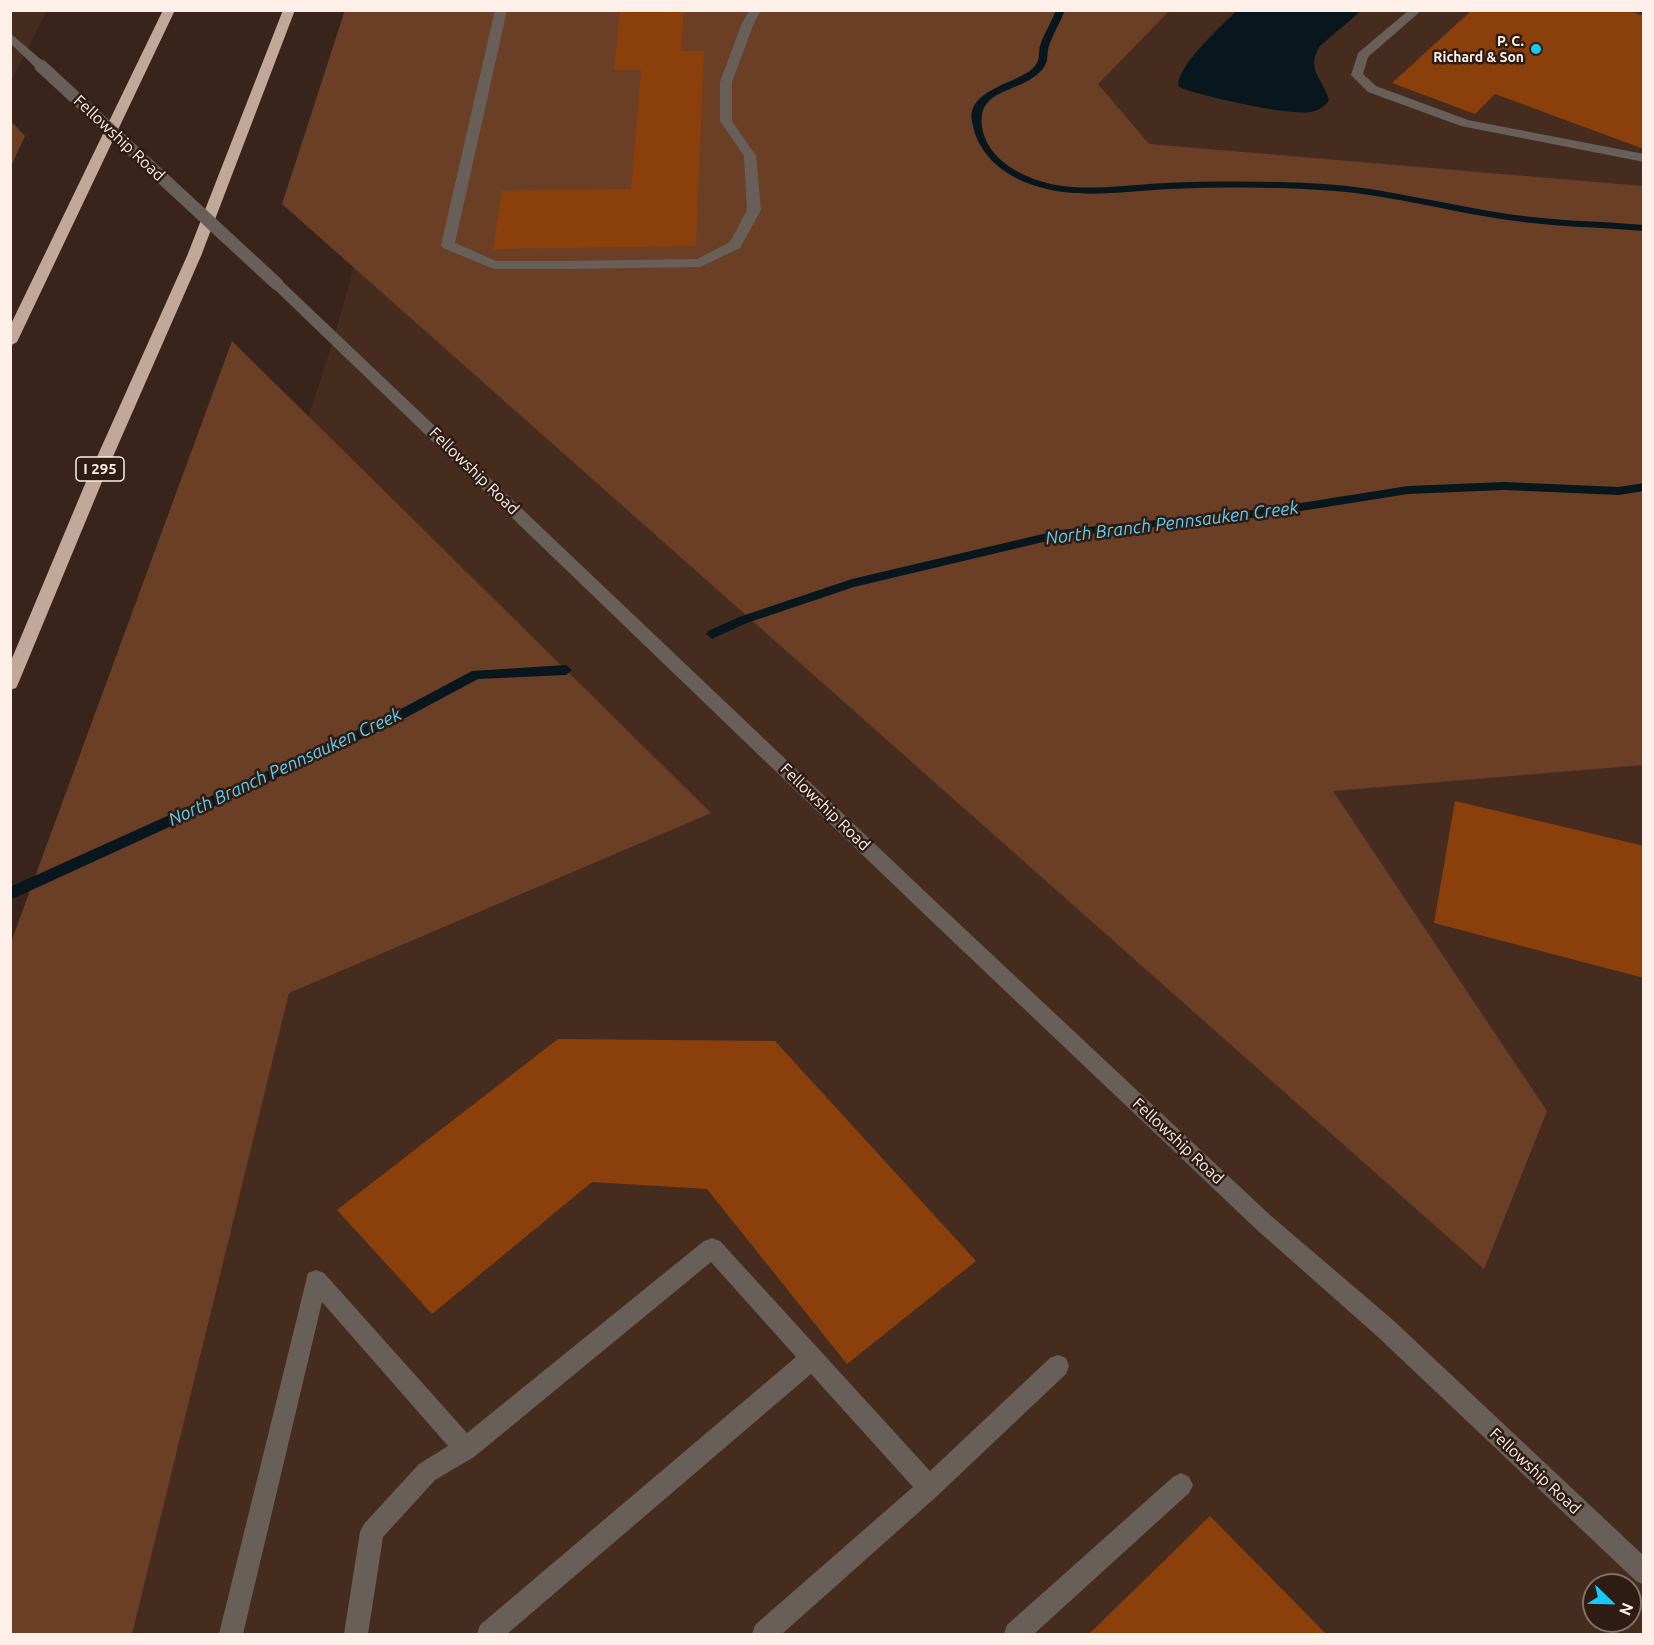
<!DOCTYPE html>
<html>
<head>
<meta charset="utf-8">
<style>
	body { margin:0 }
	#map { position:relative; width:1654px; height:1645px; overflow:hidden; background:#38241a; font-family:Ubuntu,sans-serif }
	canvas { display:block }
	.frame { position:absolute; inset:0; border:12px solid #fef0e9; pointer-events:none }
	.north { position:absolute; left:1582px; top:1573px; width:60px; height:60px; box-sizing:border-box; background:#2e1b11; border:2px solid #817067; border-radius:50%; rotate:113deg; font-size:16px; font-weight:700; line-height:24px; text-align:center; color:#fef0e9 }
	.north::after { content:''; display:block; margin:auto; width:21px; height:27px; background:#15cafb; clip-path:polygon(50% 0,100% 100%,50% 72%,0 100%) }
</style>
</head>
<body>
<div id="map">
<canvas width="1654" height="1645"></canvas>
<div class="frame"></div>
<div class="north">N</div>
</div>
<script>
const ctx = document.querySelector('canvas').getContext('2d');
ctx.lineJoin = 'round';
function fill(path, color) {
  ctx.fillStyle = color;
  ctx.fill(path, 'evenodd');
}
function stroke(path, color, width, dash) {
  ctx.strokeStyle = color;
  ctx.lineWidth = width;
  ctx.lineCap = dash ? 'butt' : 'round';
  ctx.setLineDash(dash || []);
  ctx.stroke(path);
}
function label(font, color, halo, rows, align = 'center') {
  ctx.font = font + ' Ubuntu,sans-serif';
  ctx.lineWidth = 5;
  ctx.setLineDash([]);
  ctx.textBaseline = 'middle';
  ctx.strokeStyle = halo;
  ctx.fillStyle = color;
  for (const [text, x, y, turn = 0] of rows) {
    ctx.save();
    ctx.translate(x, y);
    ctx.rotate((+turn || 0) * Math.PI / 180);
    ctx.textAlign = isNaN(turn) ? turn : align;
    if (halo) ctx.strokeText(text, 0, 0);
    ctx.fillText(text, 0, 0);
    ctx.restore();
  }
}
fill(new Path2D(`
	M 11,11 L 47,11 L 11,81 Z
	M 424,11 L 1643,11 L 1643,1634 L 11,1634 L 11,1335 L 334,338 ZM 1594,1585 L 1630,1585 L 1630,1621 L 1594,1621 Z`), '#462c1e');
fill(new Path2D(`
	M 345,10 L 1169,11 L 1098,84 L 1149,144 L 1643,186 L 1643,765 L 1333,791 L 1547,1111 L 1484,1269 L 282,204 Z
	M 11,121 L 25,136 L 11,166 Z
	M 232,341 L 711,813 L 289,993 L 132,1634 L 11,1634 L 11,942 Z`), '#6b3f26');
fill(new Path2D(`
	M 1236,11 L 1361,11 L 1320,46 C 1305,70 1323,78 1329,100 C 1325,107 1318,111 1310,112 C 1289,116 1200,96 1179,87 C 1174,68 1223,25 1236,11 Z`), '#08171d');
fill(new Path2D(`
	M 1056,10 L 1065,10 C 1061,21 1054,32 1050,43 C 1045,55 1051,61 1040,72 C 1016,95 971,88 984,135 C 993,164 1029,180 1056,185 C 1091,191 1129,185 1165,183 C 1217,181 1271,181 1324,184 C 1386,188 1446,205 1508,214 C 1553,221 1598,221 1644,225 L 1644,231 C 1598,227 1553,227 1508,220 C 1445,211 1383,193 1320,190 C 1270,187 1220,187 1170,189 C 1128,191 1084,199 1043,188 C 1008,179 978,158 972,121 C 967,89 1017,84 1033,68 C 1042,60 1037,53 1041,43 C 1044,34 1052,21 1056,10 Z
	M 1504,482 L 1619,487 L 1644,483 L 1644,491 L 1619,495 L 1504,490 L 1408,494 L 1263,517 L 1121,530 L 1060,538 L 854,587 L 747,623 L 716,637 L 712,639 L 706,634 L 708,631 L 739,617 L 852,579 L 1060,530 L 1263,509 L 1408,486 Z
	M 566,665 L 572,670 L 566,675 L 478,679 L 394,724 L 10,900 L 10,887 L 384,718 L 472,671 Z`), '#08171d');
fill(new Path2D(`
	M 620,10 L 684,10 L 681,51 L 704,51 L 696,246 L 493,249 L 502,191 L 631,189 L 641,70 L 614,70 Z
	M 1472,10 L 1626,10 L 1644,16 L 1644,149 L 1495,94 L 1475,114 L 1392,83 Z
	M 1455,801 L 1644,846 L 1644,978 L 1434,923 Z
	M 558,1039 L 775,1041 L 976,1261 L 847,1364 L 707,1189 L 592,1182 L 432,1314 L 337,1210 Z
	M 1210,1516 L 1327,1635 L 1088,1635 Z`), '#8b400b');
fill(new Path2D(`
	M 495,10 L 507,10 L 455,243 L 496,261 L 567,261 L 697,259 L 730,242 L 747,210 L 744,156 L 720,121 L 720,82 L 742,23 L 750,10 L 761,10 L 754,23 L 732,82 L 732,121 L 756,156 L 761,210 L 740,248 L 700,267 L 567,269 L 494,269 L 443,248 L 441,245 Z
	M 1409,10 L 1422,10 L 1368,57 L 1363,74 L 1376,86 L 1468,120 L 1644,154 L 1644,162 L 1461,126 L 1368,92 L 1351,75 L 1358,53 Z
	M 10,33 L 45,63 L 45,69 L 37,69 L 10,43 Z
	M 277,280 L 282,281 L 936,902 L 1270,1215 L 1394,1321 L 1644,1556 L 1644,1585 L 1636,1581 L 1378,1337 L 1256,1229 L 922,912 L 272,287 L 270,284 Z
	M 712,1238 L 720,1241 L 930,1471 L 1050,1358 L 1058,1355 L 1066,1358 L 1069,1366 L 1066,1374 L 937,1496 L 782,1634 L 752,1634 L 755,1625 L 913,1487 L 811,1374 L 507,1634 L 477,1634 L 480,1625 L 796,1357 L 711,1262 L 474,1457 L 435,1480 L 383,1537 L 368,1634 L 344,1634 L 360,1532 L 364,1524 L 419,1464 L 448,1446 L 322,1302 L 243,1634 L 219,1634 L 308,1273 L 316,1270 L 324,1273 L 467,1433 L 704,1241 Z
	M 1181,1473 L 1189,1477 L 1193,1485 L 1189,1493 L 1034,1634 L 1004,1634 L 1007,1625 L 1173,1477 Z`), '#695f59');
fill(new Path2D(`
	M 163,10 L 175,10 L 17,342 L 10,346 L 10,326 Z
	M 283,10 L 295,10 L 201,256 L 104,477 L 18,684 L 16,688 L 10,690 L 10,663 L 88,477 L 187,256 Z`), '#c1a89b');
stroke(new Path2D(`
	M 41,66 L 277,284`), '#695f59', 13);
for (const [x, y, r, color] of [
	[1536,49,6,"#15cafb"]
]) {
  const dot = new Path2D();
  dot.arc(x, y, r, 0, 2 * Math.PI);
  ctx.fillStyle = color;
  ctx.fill(dot);
  stroke(dot, '#2e1b11', 2);
}
label('bold 14px', '#fef0e9', '#2e1b11', [
	["P. C.",1524,41],
	["Richard & Son",1524,57]
], 'right');
for (const [x, y, w] of [
	[100,469,48]
]) {
  const box = new Path2D();
  box.roundRect(x - w / 2, y - 12, w, 24, 4.5);
  ctx.fillStyle = '#2e1b11';
  ctx.fill(box);
  stroke(box, '#fef0e9', 1.5);
}
label('bold 15px', '#fef0e9', null, [
	["I 295",100,469]
]);
label('16px', '#fef0e9', '#2e1b11', [
	["Fellowship Road",119,138,43],
	["Fellowship Road",474,471,44],
	["Fellowship Road",825,807,44],
	["Fellowship Road",1178,1141,43],
	["Fellowship Road",1535,1471,43]
]);
label('italic 18px', '#5cd0f8', '#2e1b11', [
	["North Branch Pennsauken Creek",1172,523,-7],
	["North Branch Pennsauken Creek",285,767,-25]
]);
</script>
</body>
</html>
